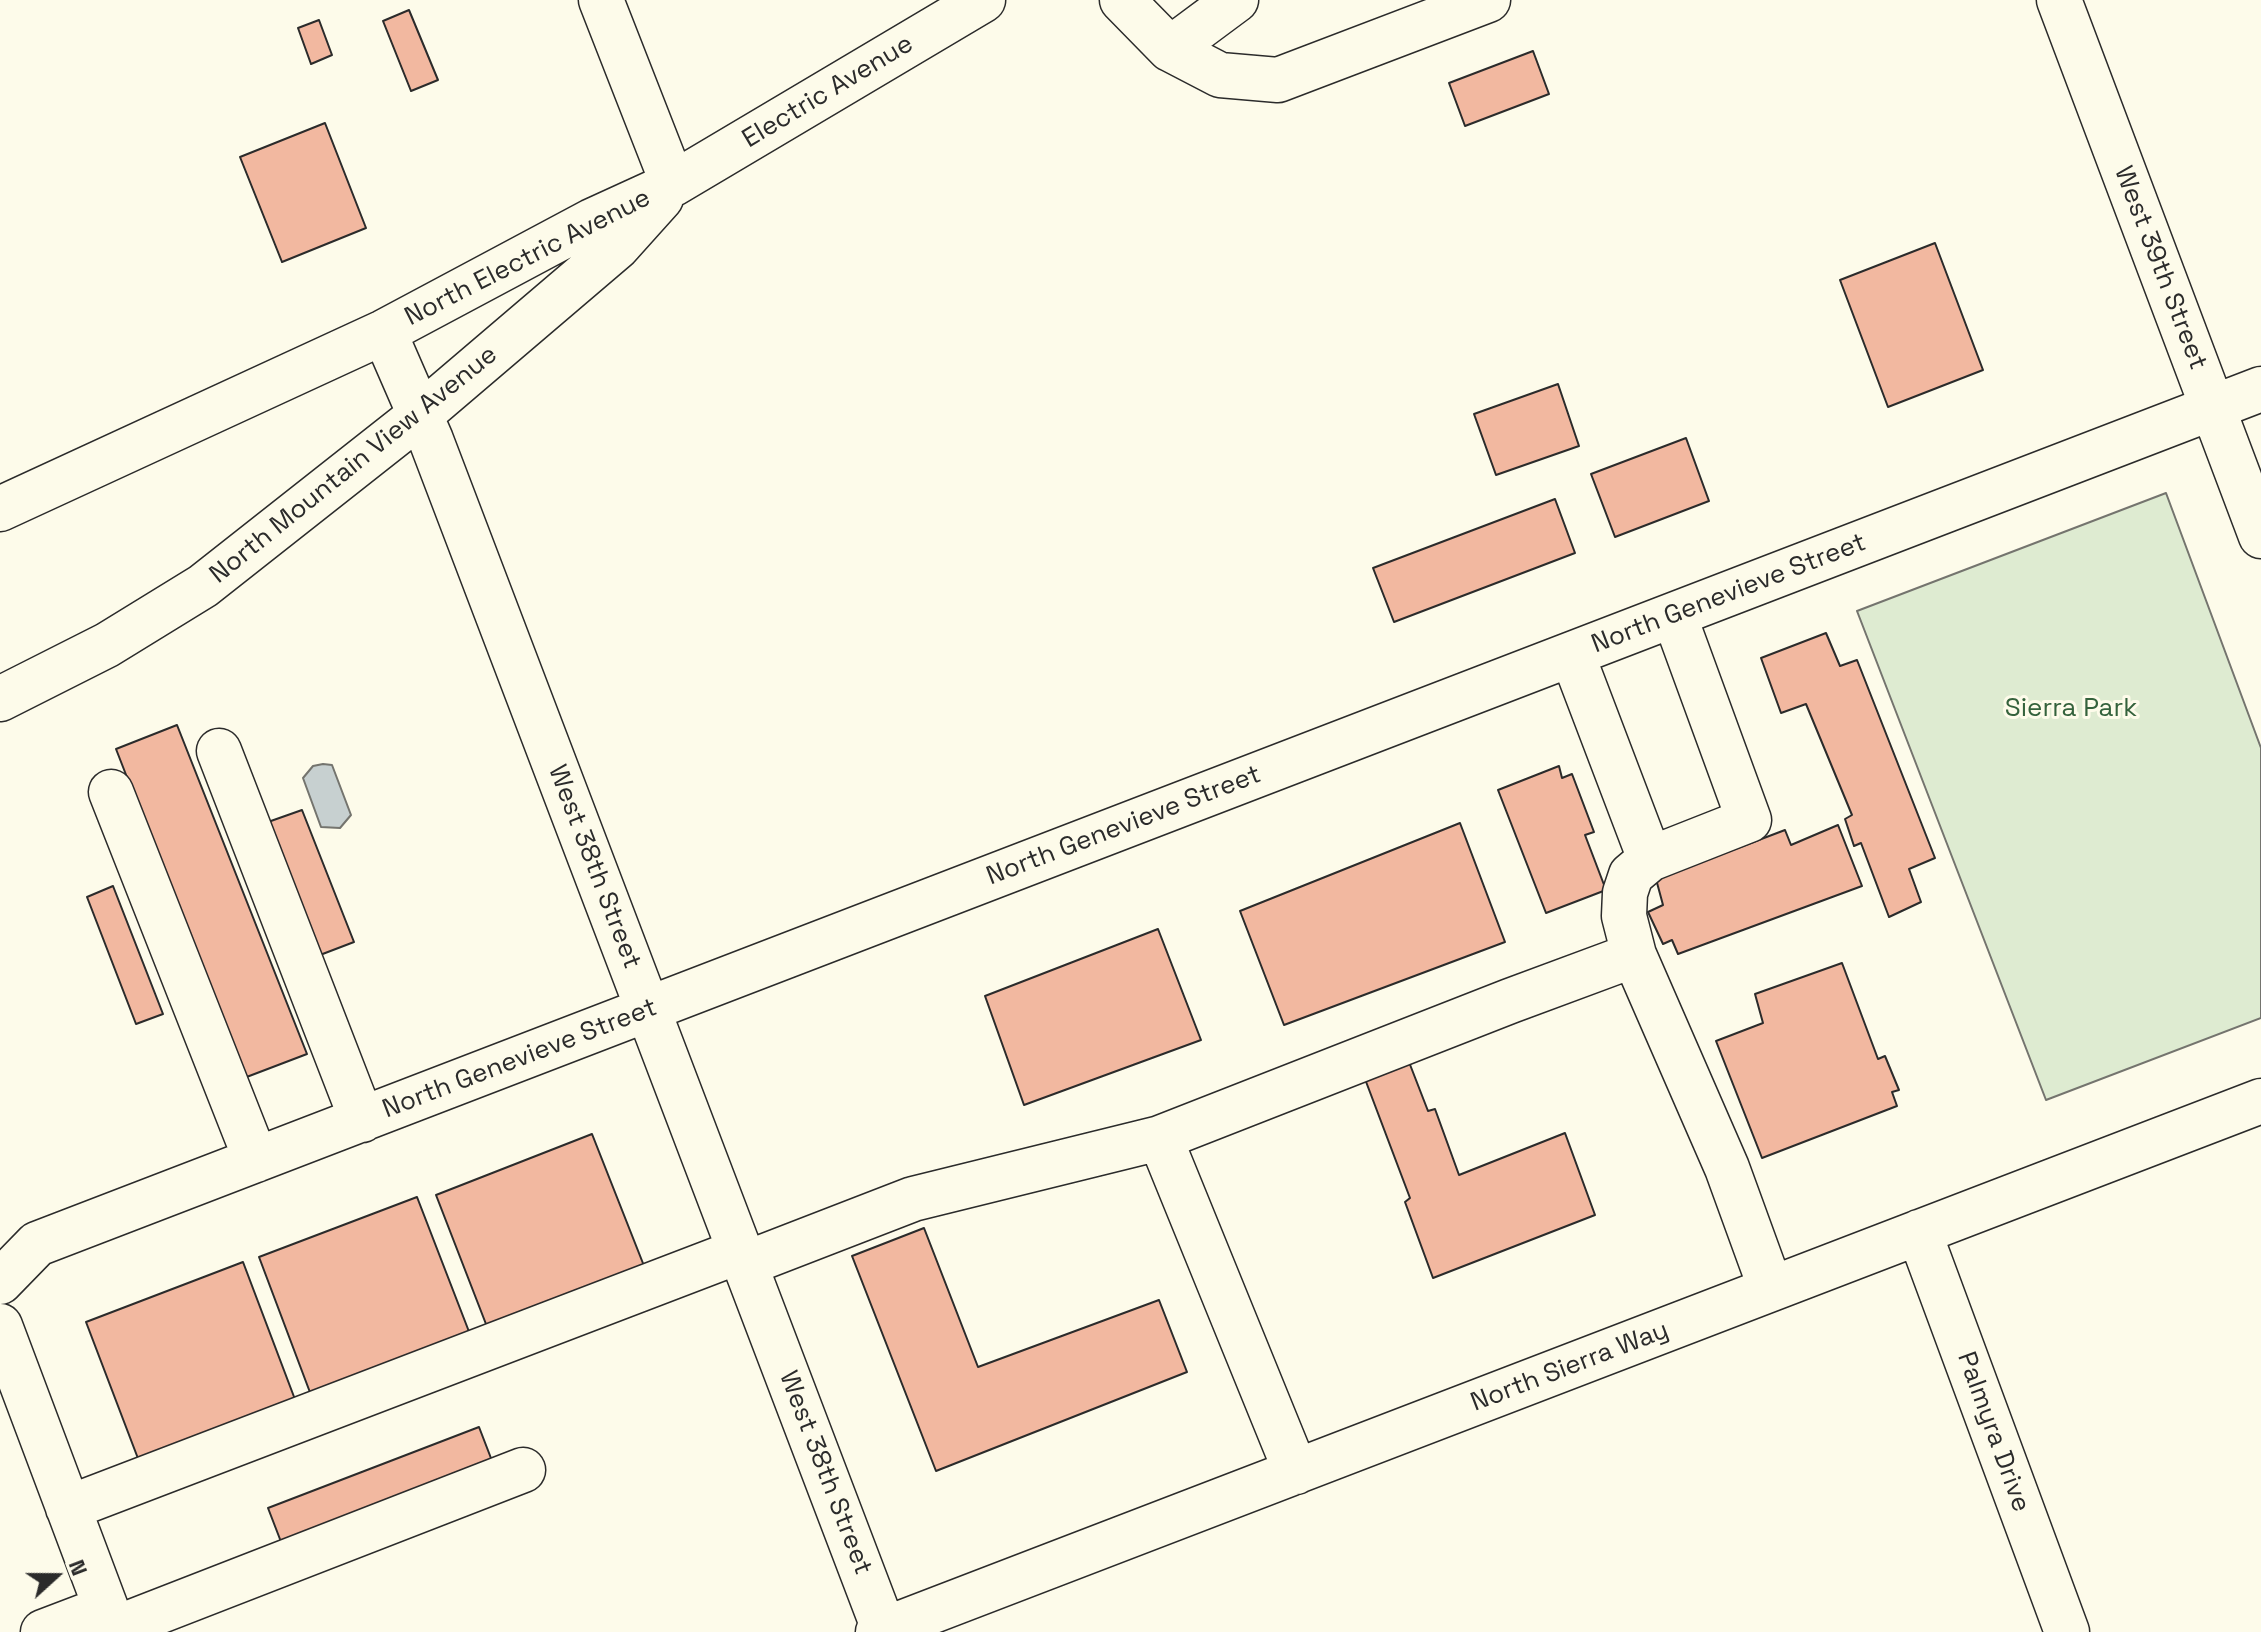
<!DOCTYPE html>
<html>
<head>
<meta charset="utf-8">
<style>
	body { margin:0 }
	#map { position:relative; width:2261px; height:1632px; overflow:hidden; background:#fdfbea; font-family:"Space Grotesk",sans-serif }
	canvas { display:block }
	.north { position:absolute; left:16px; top:1536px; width:80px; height:80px; -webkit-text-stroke:6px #fdfbea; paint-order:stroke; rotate:69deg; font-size:22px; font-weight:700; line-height:32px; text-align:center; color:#2b2b2b }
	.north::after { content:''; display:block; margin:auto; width:28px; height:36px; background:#2b2b2b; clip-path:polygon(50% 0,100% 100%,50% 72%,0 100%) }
</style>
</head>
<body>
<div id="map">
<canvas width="2261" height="1632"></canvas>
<div class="north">N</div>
</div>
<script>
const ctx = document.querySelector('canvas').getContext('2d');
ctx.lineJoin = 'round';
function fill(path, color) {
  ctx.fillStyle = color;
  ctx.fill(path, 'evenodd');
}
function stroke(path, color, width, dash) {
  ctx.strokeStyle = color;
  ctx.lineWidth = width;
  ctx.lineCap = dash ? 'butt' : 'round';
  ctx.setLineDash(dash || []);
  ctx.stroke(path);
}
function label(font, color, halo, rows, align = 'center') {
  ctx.font = font + ' "Space Grotesk",sans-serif';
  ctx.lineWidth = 6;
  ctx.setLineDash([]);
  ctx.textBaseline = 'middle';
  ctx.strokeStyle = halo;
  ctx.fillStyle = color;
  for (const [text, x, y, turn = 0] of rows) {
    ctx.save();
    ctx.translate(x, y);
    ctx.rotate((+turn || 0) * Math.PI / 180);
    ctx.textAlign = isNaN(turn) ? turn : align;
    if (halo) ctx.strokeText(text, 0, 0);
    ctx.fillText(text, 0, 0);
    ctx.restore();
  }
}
const green = new Path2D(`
	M 2166,493 L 2261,748 L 2261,1018 L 2046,1100 L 1857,611 Z`);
fill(green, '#deebd1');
stroke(green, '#74746e', 2);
const water = new Path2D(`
	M 323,764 L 332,765 L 351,815 L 340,828 L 321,827 L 303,778 L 313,766 Z`);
fill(water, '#c7d0d0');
stroke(water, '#74746e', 2);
const building = new Path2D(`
	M 409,10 L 438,80 L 411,91 L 383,21 Z
	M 319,20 L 332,55 L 311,64 L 298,28 Z
	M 1533,51 L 1549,94 L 1465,126 L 1449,83 Z
	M 325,123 L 366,228 L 282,262 L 240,157 Z
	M 1935,243 L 1983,370 L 1888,407 L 1840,280 Z
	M 1558,384 L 1579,446 L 1496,475 L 1474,414 Z
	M 1686,438 L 1709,501 L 1615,537 L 1591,474 Z
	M 1555,499 L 1575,553 L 1394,622 L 1373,568 Z
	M 1826,633 L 1840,666 L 1857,660 L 1935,858 L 1909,869 L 1921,902 L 1889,917 L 1861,843 L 1854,846 L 1845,819 L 1852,815 L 1806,704 L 1781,713 L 1761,658 Z
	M 177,725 L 307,1054 L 244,1078 L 116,749 Z
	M 1559,766 L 1562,778 L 1572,774 L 1594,832 L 1585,835 L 1606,890 L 1546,913 L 1498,790 Z
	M 302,810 L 354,942 L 320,955 L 268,822 Z
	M 1460,823 L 1505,942 L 1284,1025 L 1240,911 Z
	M 1838,825 L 1862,886 L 1678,954 L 1672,940 L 1663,944 L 1648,912 L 1663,905 L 1656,879 L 1785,830 L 1791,845 Z
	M 113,886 L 163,1014 L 136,1024 L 87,897 Z
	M 1158,929 L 1201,1040 L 1024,1105 L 985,996 Z
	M 1842,963 L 1878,1059 L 1885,1056 L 1899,1090 L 1892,1092 L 1897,1106 L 1762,1158 L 1716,1041 L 1763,1023 L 1755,994 Z
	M 1409,1062 L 1428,1111 L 1435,1109 L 1459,1175 L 1565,1133 L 1595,1215 L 1433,1278 L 1405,1202 L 1410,1198 L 1365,1079 Z
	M 592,1134 L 648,1276 L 491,1337 L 436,1195 Z
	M 417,1197 L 473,1342 L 314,1403 L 259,1257 Z
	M 924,1228 L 978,1367 L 1159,1300 L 1187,1372 L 936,1471 L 852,1256 Z
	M 243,1262 L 299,1410 L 142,1469 L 86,1322 Z
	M 479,1427 L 494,1466 L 283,1547 L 268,1508 Z`);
fill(building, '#f2b8a0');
stroke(building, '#2b2b2b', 2);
const minor = new Path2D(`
	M 601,0 L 673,184
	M 1122,0 L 1170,49 L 1220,75 L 1278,80 L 1488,0
	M 2059,0 L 2261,536
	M 1170,49 L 1236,0
	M 384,332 L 431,440 L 885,1632
	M 0,509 L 384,332 L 592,221 L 673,184 L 983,0
	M 1572,654 L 1650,859
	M 0,699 L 107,645 L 203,586 L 420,415 L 617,247 L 661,198
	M 219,751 L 362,1120
	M 111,792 L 256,1160
	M 1634,955 L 1624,916 L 1625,893 L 1631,875 L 1650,859 L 1749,820 L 1674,615
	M 1919,1232 L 2067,1632
	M 745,1264 L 913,1199 L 1160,1138
	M 0,1282 L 37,1244 L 2261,389
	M 0,1326 L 115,1632
	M 1296,1472 L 1160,1138 L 1510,1001 L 1634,955 L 1727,1168 L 1771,1289
	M 68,1508 L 740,1251
	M 114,1629 L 523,1470
	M 43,1632 L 106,1608
	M 878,1632 L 2261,1101`);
stroke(minor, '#2b2b2b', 47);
stroke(minor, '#fdfbea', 44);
label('26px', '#2b2b2b', '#fdfbea', [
	["Electric Avenue",828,92,-31],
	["North Electric Avenue",528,258,-27],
	["West 39th Street",2160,268,69],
	["North Mountain View Avenue",354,465,-39],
	["North Genevieve Street",1729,594,-21],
	["North Genevieve Street",1124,826,-21],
	["West 38th Street",594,867,69],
	["North Genevieve Street",520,1059,-21],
	["North Sierra Way",1570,1367,-21],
	["Palmyra Drive",1993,1432,70],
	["West 38th Street",825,1473,69]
]);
label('26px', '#34623c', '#fdfbea', [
	["Sierra Park",2071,709]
]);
</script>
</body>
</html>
